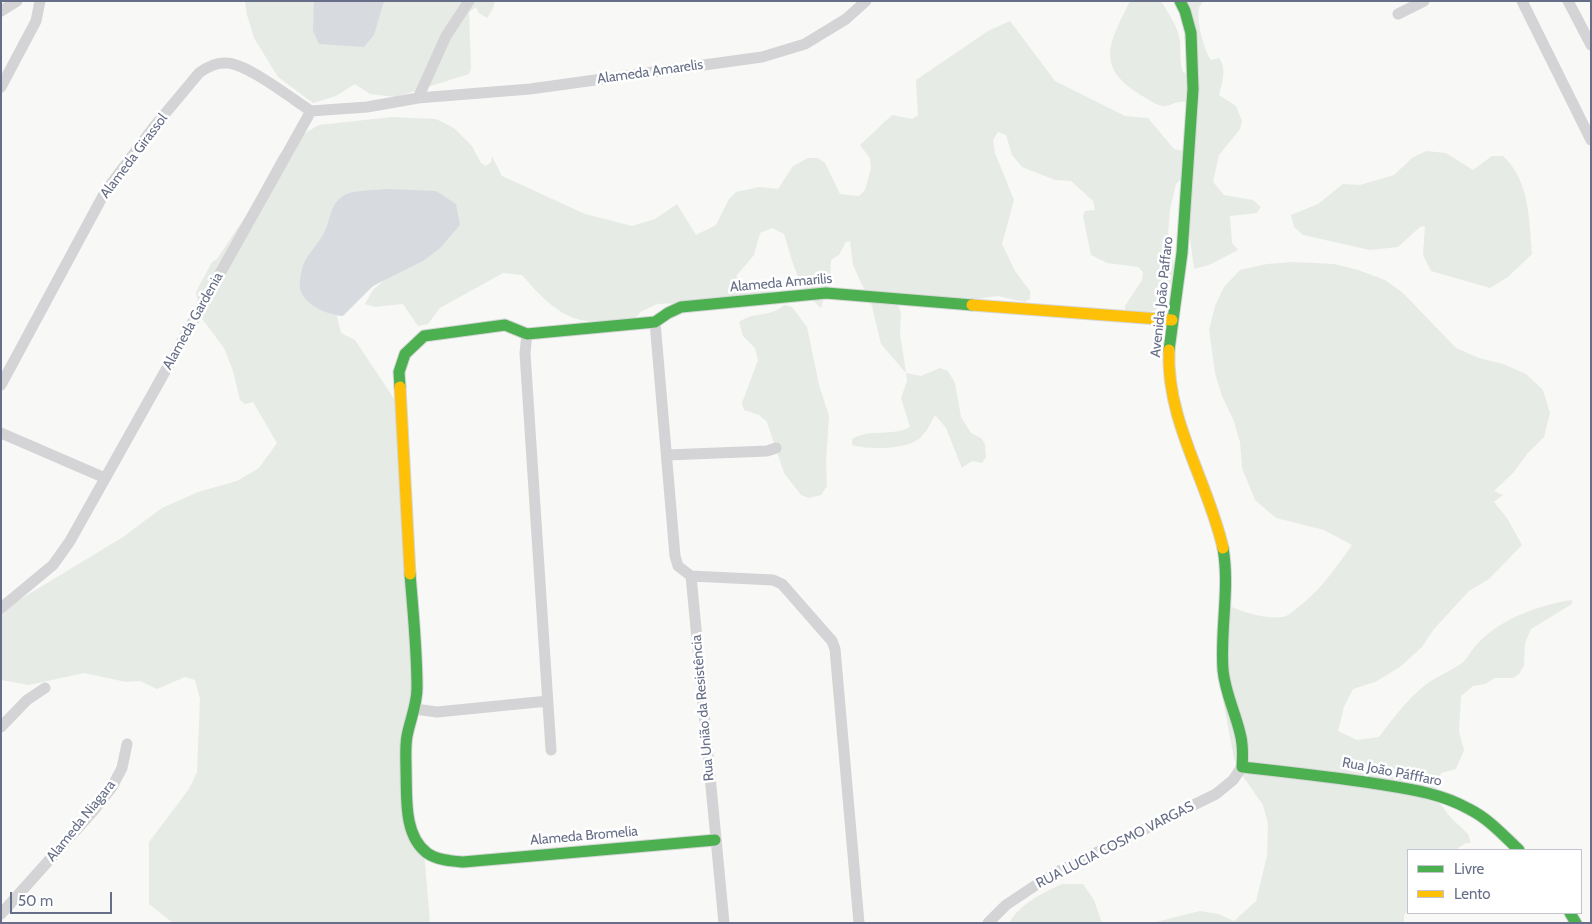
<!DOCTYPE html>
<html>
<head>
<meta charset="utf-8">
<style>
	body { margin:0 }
	#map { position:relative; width:1592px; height:924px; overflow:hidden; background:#f8f8f7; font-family:Cabin,sans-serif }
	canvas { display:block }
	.frame { position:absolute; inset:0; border:2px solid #676f88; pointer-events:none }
	.legend { position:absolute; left:1407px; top:849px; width:175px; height:65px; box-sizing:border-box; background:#fff; border:1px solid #c2c5cf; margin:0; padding:6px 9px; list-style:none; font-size:15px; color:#676f88 }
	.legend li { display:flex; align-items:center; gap:10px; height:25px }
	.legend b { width:25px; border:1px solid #c2c5cf }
	.scale { position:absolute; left:10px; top:892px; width:102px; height:22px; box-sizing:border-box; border:2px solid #676f88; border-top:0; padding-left:6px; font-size:15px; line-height:18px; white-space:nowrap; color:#676f88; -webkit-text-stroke:4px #fff; paint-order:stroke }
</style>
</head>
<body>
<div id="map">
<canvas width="1592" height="924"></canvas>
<div class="frame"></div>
<ul class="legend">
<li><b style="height:6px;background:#4caf50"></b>Livre</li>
<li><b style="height:6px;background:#ffc107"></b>Lento</li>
</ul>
<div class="scale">50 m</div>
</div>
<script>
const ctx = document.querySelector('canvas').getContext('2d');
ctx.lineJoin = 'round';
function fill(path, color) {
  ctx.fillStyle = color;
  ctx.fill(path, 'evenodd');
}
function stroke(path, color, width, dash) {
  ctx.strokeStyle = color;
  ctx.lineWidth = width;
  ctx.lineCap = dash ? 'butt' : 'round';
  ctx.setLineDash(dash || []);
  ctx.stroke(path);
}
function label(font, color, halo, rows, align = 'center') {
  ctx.font = font + ' Cabin,sans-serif';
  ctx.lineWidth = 5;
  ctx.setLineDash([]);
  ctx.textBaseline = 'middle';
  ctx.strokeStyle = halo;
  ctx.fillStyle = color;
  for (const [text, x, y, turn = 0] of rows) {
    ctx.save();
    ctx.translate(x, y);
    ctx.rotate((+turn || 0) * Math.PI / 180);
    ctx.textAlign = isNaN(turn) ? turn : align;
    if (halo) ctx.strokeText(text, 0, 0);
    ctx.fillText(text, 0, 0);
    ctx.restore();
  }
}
fill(new Path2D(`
	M 245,1 L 495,1 L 493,9 L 487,18 L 479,13 L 476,7 L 469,12 L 471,69 L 469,74 L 396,97 L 370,94 L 355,84 L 336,96 L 313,103 L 278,77 L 254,38 L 247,15 Z
	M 1130,1 L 1161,1 C 1168,13 1178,26 1180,41 C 1181,52 1179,62 1183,72 L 1188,74 L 1181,1 L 1203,1 C 1203,2 1199,7 1199,8 C 1196,20 1204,51 1211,60 L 1219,58 C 1227,68 1222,84 1219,95 L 1236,106 L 1242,121 L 1240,129 L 1219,155 L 1213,182 L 1224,195 L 1253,200 L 1261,207 L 1257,213 L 1230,216 L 1232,243 L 1238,250 L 1209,265 L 1194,269 L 1183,182 L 1179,181 L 1176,184 L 1170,209 L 1168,235 L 1174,266 L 1169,293 L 1156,310 L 1143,314 L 1125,310 L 1125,306 L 1142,280 L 1143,272 L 1138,267 L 1107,263 L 1091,255 L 1083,216 L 1085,211 L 1095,210 L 1093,201 L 1071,181 L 1055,180 L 1022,167 L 1012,155 L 1006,135 L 998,132 L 993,140 L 995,153 L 1014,200 L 1002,244 L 1015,271 L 1030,291 L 1030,299 L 1024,302 L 998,296 L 963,301 L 896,300 L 901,313 L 900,334 L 906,373 L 921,376 L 940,368 L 948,371 L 955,383 L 961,417 L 971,433 L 981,438 L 985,444 L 986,457 L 982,463 L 972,461 L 962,468 L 946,428 L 935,415 C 931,422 927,432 920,438 C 906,450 869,450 852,445 L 852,439 C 870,428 892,437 910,427 L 901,398 L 907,381 L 906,373 L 881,344 L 872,306 L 853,265 L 850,241 L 846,242 L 839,255 L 831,260 L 830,279 L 821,308 C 798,288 793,263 784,234 L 772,228 L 760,233 L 754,255 L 736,276 L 741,282 L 774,292 L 725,301 L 657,304 L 642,311 L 624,328 C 608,321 597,323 581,320 C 557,315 538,293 522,275 L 503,273 L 440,308 L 428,324 L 418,326 L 403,304 L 375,307 L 365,304 L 373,290 L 435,236 L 335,308 L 341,333 L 355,340 L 401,409 L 415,709 L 407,736 L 412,831 L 424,851 L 430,923 L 173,923 L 149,904 L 149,842 L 189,789 L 197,772 L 200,699 L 195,680 L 185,677 L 157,689 L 140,681 L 126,682 L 84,673 L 29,685 L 1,680 L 1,611 L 123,537 L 162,508 L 198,492 L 237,481 L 259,468 L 277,443 L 253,402 L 245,404 L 240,400 L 233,371 L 224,348 L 200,316 L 196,292 L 212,262 L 217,259 L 249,211 L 279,155 L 298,137 L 319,125 L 392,117 L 436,119 L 454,128 L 472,146 L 481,163 L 486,166 L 491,162 L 492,156 L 502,176 L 585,214 L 632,226 L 655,219 L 677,204 L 696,235 L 716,225 L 729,199 L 736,192 L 759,187 L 778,189 L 793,166 L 808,158 L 818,158 L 825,163 L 840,194 L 859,196 L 865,190 L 871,168 L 870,158 L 860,145 L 892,115 L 912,119 L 918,115 L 916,80 L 988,31 L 1010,21 L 1055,81 L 1125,116 L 1148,118 L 1174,149 L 1183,151 L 1189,103 C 1176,99 1172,107 1163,106 C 1155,105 1139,94 1132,89 C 1094,62 1114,35 1130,1 Z
	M 1426,151 L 1446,153 L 1473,170 L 1492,156 L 1503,156 C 1530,181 1529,220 1532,254 L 1508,277 L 1490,288 L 1431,271 L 1423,255 L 1425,226 L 1420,227 L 1398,247 L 1370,250 L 1303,235 L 1294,227 L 1291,215 L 1318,204 L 1343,184 L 1360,185 L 1394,175 L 1412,158 Z
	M 1293,262 L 1334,264 L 1358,270 L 1385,280 L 1403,293 L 1456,348 L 1479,358 L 1503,364 L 1526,374 L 1543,390 L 1550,413 L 1544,437 L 1527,454 L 1514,472 L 1494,491 L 1503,495 L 1494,502 L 1507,518 L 1522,545 L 1489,579 L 1469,591 L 1434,629 L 1422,647 L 1400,667 L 1375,682 L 1353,689 L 1344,707 L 1338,731 L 1357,740 L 1379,737 C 1392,719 1407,700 1424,686 C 1436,676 1451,672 1463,662 C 1469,657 1472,649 1477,644 C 1500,619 1539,605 1572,600 L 1572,604 L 1531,629 L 1525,643 L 1524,666 L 1519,674 L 1513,678 L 1495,678 L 1485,684 L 1473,686 L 1461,696 L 1459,731 L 1464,750 L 1456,769 L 1441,773 L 1435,797 L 1451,818 L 1468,834 L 1471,843 L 1466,843 L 1455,850 L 1408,850 L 1408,911 L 1404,915 L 1404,923 L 1152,923 L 1200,911 L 1218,914 L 1234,921 L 1256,901 L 1267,856 L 1268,824 L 1263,805 L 1242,775 L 1234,758 L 1221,690 L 1226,604 C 1240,612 1270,621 1286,616 C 1289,615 1293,611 1296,609 C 1320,591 1335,569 1352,545 L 1324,530 L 1276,518 L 1255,500 L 1242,468 L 1240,442 L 1233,419 L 1222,396 L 1215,373 L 1209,330 L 1215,306 L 1224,287 L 1240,270 L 1267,264 Z
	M 784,305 L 792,307 L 807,327 L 819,385 L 829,416 L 826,462 L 827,486 L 821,495 L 809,498 L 801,495 L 784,473 L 767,422 L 759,415 L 744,410 L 742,403 L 758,360 L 755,348 L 743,336 L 739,322 C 754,311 770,318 784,305 Z
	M 1062,884 L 1083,884 L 1094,900 L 1102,923 L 1009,923 C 1021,903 1041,894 1062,884 Z`), '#e6ebe5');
fill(new Path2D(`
	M 314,1 L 384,1 L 374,35 L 364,47 L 319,44 L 313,31 Z
	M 388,189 L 436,191 L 456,204 L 460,225 L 440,248 L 423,261 L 373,286 L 343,316 C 328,315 303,305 300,288 C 299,283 301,274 302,269 C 305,256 318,245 324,233 C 331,220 329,205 343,196 C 350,190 378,190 388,189 Z`), '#d7dbe0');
const fast = new Path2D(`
	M 1169,350 L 1182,253 L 1193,89 L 1191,33 L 1185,11 L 1180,1
	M 400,387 L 399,372 L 405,354 L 424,336 L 505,325 L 527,334 L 655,322 L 668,313 L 681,307 L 826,293 L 972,305
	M 1223,548 C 1230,589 1220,629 1223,670 C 1225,692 1235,712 1240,733 C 1243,744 1243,755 1242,767 C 1287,772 1333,777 1378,784 C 1409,789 1441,793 1469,809 C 1489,819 1503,835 1519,850
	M 410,574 C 413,612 417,650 417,688 C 417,705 410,720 407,736 C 405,747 406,759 406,770 C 407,796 403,835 427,853 C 437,860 451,861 463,862 L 715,840
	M 1570,913 L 1576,923`);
const slow = new Path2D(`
	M 972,305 L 1172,320
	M 1169,350 C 1166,421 1208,481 1223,548
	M 400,387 L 410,574`);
stroke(fast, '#d5d6d7', 13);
stroke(slow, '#d5d6d7', 13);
stroke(new Path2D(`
	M 1522,1 L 1591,140
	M 1568,1 L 1591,45
	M 1,11 L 17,1
	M 1398,14 L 1424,1
	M 1,87 L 36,21 L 40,1
	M 418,98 L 446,36 L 469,1
	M 311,111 L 367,107 L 418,98 L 530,89 L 762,57 L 805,44 L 846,19 L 866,1
	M 655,322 L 675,556 L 678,566 L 691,576 L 773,580 L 782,584 L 832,641 L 835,649 L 859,923
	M 527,334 L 525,353 L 551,750
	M 1,385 L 105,192 L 153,128 L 199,73 C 208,66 216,62 227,63 C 248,64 292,99 311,111
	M 1,433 L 105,478
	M 667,455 L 767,451 L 776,448
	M 691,576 L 724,923
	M 1,608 L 53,565 L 70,541 L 311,111
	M 415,709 L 437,712 L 548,701
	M 1,727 L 27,700 L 45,688
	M 1,914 L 94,810 L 112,787 L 122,768 L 127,744
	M 988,923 L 1006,905 L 1051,875 L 1216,794 L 1233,780 L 1242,767`), '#d4d4d6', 11);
stroke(fast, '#4caf50', 11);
stroke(slow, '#ffc107', 11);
label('14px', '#676f88', '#fff', [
	["Alameda Amarelis",650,72,-8],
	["Alameda Girassol",134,156,-53],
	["Alameda Amarilis",781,283,-5],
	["Avenida João Paffaro",1162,297,-84],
	["Alameda Gardenia",193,321,-61],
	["Rua União da Resistência",703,708,-95],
	["Rua João Páfffaro",1392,772,11],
	["Alameda Niagara",81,821,-51],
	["Alameda Bromelia",584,836,-5],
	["RUA LUCIA COSMO VARGAS",1115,845,-27]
]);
</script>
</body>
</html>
